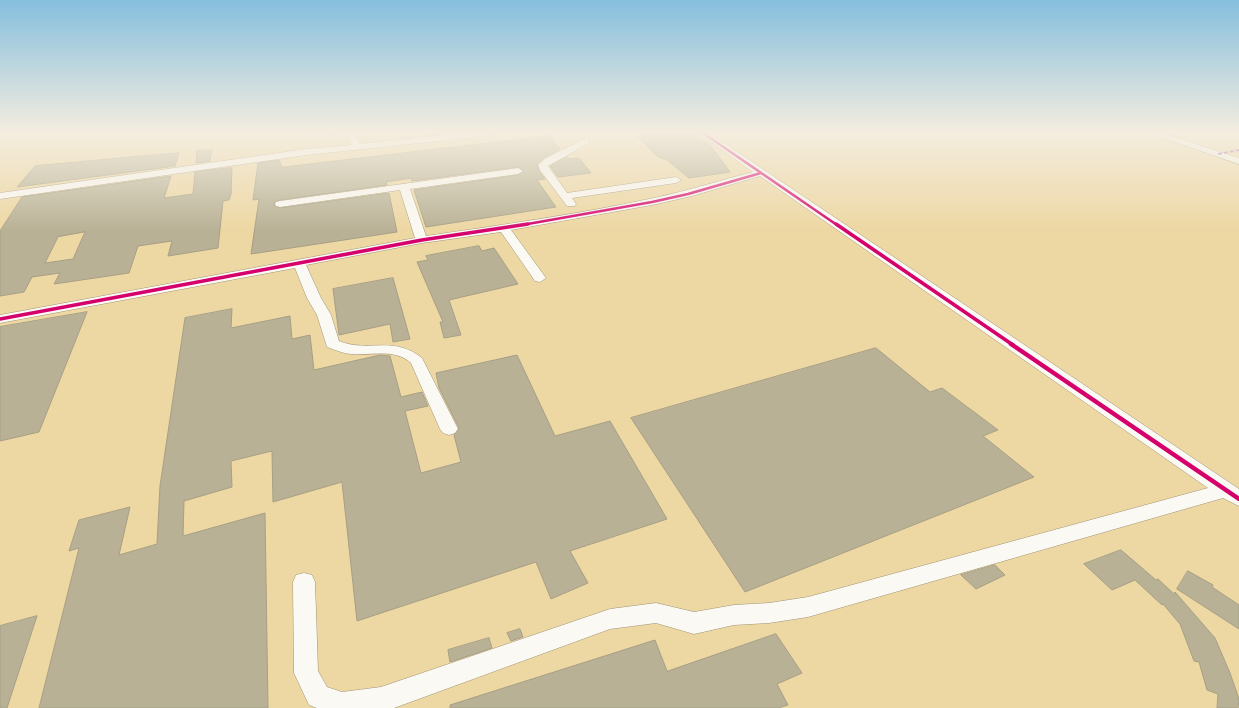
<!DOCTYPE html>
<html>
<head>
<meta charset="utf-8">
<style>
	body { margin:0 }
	canvas { display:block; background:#e6d8b7 }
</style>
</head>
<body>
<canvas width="1239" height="708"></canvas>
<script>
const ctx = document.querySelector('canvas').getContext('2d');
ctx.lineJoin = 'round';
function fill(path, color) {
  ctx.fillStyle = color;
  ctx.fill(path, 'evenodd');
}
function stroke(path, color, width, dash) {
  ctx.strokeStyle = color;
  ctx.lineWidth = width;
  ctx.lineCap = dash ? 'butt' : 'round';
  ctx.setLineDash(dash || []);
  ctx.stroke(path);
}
fill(new Path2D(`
	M 0,133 L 1239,133 L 1239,708 L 0,708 Z`), '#edd7a2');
const building = new Path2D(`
	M 661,133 L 689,133 L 710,145 L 730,172 L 689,178 L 666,159 L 658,157 L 638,137 Z
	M 549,136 L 560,149 L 545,157 L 537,164 L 539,171 L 545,179 L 537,180 L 556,207 L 426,227 L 414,190 L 518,175 L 524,170 L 518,167 L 412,181 L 411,178 L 386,182 L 387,185 L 280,200 L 275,201 L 274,205 L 276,207 L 280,208 L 389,193 L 397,232 L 251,254 L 259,199 L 253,200 L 258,163 L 279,160 L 282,167 Z
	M 212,150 L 210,161 L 196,163 L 197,151 Z
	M 179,153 L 175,166 L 17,187 L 35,166 Z
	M 567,157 L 569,159 L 579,158 L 591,173 L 558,177 L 550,166 Z
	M 232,168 L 231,194 L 229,200 L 223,201 L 218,248 L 168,256 L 172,241 L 138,246 L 129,273 L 54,284 L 60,273 L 32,277 L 24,292 L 0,296 L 0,231 L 22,197 L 171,176 L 164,198 L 193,194 L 195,172 ZM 85,232 L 73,259 L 45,263 L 58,237 Z
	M 479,246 L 482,251 L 494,248 L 518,284 L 449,300 L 461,335 L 444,338 L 440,322 L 443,322 L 417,262 L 428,260 L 426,256 Z
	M 393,278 L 410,339 L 393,342 L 390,324 L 339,335 L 333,289 Z
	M 232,309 L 231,328 L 290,316 L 292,339 L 310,335 L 314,370 L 380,355 L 390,356 L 401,397 L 422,392 L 428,406 L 405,411 L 421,473 L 461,462 L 454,435 L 459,428 L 439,388 L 436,373 L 517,355 L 555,436 L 610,421 L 667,519 L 570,551 L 588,583 L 551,599 L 536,562 L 357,621 L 342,482 L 273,502 L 272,451 L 231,461 L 232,487 L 184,501 L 183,536 L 265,513 L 268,708 L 39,708 L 79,548 L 69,551 L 79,520 L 130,507 L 119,555 L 157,544 L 160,486 L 185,318 Z
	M 87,312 L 39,432 L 0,441 L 0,327 Z
	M 876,348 L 930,392 L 942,388 L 998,430 L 983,436 L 1034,477 L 745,592 L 631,418 Z
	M 1121,550 L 1156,580 L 1158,579 L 1174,594 L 1175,592 L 1215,638 L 1230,673 L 1239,699 L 1238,708 L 1217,708 L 1218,694 L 1207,690 L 1199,662 L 1194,661 L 1180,624 L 1163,604 L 1162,605 L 1135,580 L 1112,590 L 1084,564 Z
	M 995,565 L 1005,575 L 976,589 L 961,575 Z
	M 1188,571 L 1213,585 L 1212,587 L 1239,605 L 1239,629 L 1177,589 Z
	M 37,616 L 7,708 L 0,708 L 0,626 Z
	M 520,629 L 523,637 L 511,641 L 507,633 Z
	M 776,634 L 802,673 L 777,684 L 788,705 L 778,708 L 450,708 L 450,705 L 655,640 L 667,671 Z
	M 489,638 L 492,648 L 450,662 L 448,650 Z`);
fill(building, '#b8b195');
stroke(building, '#a7a086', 1);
const minor = new Path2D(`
	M 313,133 L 333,133 C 329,137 319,137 314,136 Z
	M 346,133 L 354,133 L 360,144 L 461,133 L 491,133 L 487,136 L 306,155 L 0,199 L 0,193 L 306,149 L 352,145 Z
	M 699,133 L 709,133 L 1239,489 L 1239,506 L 1223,498 L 808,617 L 769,623 L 734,625 L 694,634 L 656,623 L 610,629 L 394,708 L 317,708 L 309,705 L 294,673 L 293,582 L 296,575 L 304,573 L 312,575 L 315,582 L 318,671 L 327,687 L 342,692 L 381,687 L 610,609 L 656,603 L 694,612 L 734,605 L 769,603 L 808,597 L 1208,488 L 760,176 L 692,196 L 652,205 L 511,230 L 546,278 L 540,282 L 535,281 L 501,232 L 422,243 L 306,265 L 321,298 L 331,315 L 339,341 C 368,353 393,335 422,358 L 458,429 L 455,433 L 449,435 L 443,433 L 440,429 L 411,363 C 394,348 372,356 351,354 C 342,353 335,350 327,347 L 317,315 L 307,298 L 295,268 L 0,323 L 0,315 L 415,238 L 400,190 L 280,207 L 276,206 L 275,204 L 276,202 L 280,201 L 518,168 L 523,171 L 518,174 L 410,189 L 426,236 C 502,225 579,214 654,198 C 688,191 720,180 753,172 Z
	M 1149,133 L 1162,133 L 1239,158 L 1239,164 Z
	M 586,138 L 589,139 L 589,143 L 548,166 L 567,193 L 676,177 L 681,180 L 676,183 L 572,198 L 576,204 L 575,206 L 567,206 L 540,170 L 538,165 L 546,158 Z`);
stroke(minor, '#a0957a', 1);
fill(minor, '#fbf9f4');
stroke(new Path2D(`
	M 1218,154 L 1239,150`), '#8e44ad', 2, [4, 2]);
stroke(new Path2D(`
	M 703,133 L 837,225
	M 522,225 L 652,202 L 688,194 L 761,173`), '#d6006c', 2.5);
stroke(new Path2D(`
	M 836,224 L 1013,345
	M 0,319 L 422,240 L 528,224`), '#d6006c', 3.5);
stroke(new Path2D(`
	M 1011,344 L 1239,499`), '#d6006c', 4.5);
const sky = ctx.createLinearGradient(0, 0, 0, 232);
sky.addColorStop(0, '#86bfde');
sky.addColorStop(0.57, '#f4eddf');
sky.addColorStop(1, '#f4eddf00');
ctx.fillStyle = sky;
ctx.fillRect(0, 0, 1239, 232);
</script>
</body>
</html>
